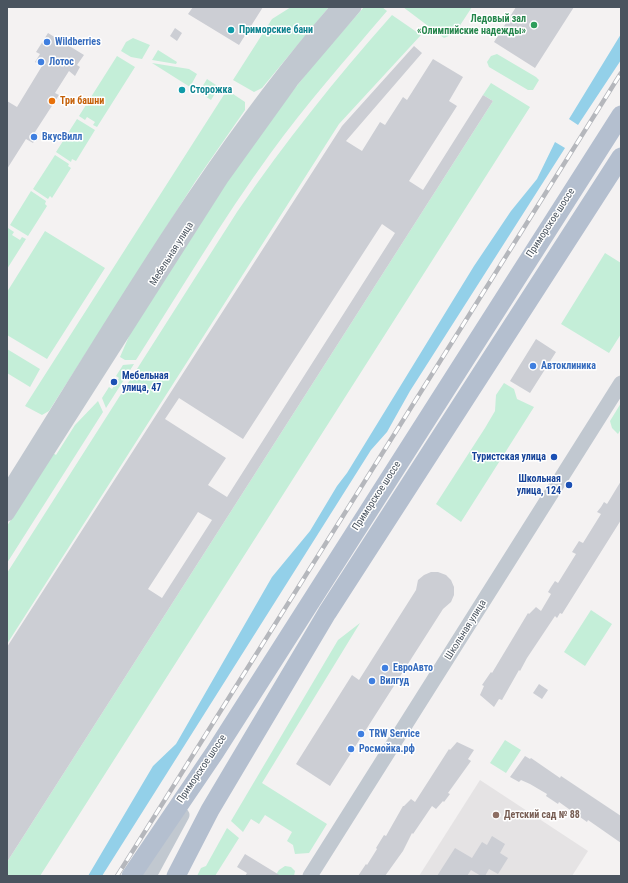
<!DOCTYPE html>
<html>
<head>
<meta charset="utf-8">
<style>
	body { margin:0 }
	#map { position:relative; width:628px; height:883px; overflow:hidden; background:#f4f2f2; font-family:"Roboto Condensed",sans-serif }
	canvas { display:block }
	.frame { position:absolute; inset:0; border:8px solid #4a545f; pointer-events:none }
</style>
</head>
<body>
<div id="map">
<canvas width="628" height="883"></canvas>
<div class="frame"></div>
</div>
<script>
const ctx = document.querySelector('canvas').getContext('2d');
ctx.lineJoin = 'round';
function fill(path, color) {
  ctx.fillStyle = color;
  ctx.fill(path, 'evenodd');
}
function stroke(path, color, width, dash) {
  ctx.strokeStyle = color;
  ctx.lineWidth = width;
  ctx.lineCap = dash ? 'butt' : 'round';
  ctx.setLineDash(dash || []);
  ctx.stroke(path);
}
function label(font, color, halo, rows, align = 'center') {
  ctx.font = font + ' "Roboto Condensed",sans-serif';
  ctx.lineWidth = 3;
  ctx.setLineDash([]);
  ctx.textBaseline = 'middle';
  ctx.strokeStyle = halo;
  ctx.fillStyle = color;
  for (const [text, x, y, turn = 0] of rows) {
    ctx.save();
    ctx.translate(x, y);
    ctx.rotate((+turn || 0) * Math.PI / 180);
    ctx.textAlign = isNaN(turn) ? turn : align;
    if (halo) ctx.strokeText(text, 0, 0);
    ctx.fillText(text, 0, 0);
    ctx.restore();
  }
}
fill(new Path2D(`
	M 480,780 L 588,851 L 572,876 L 419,876 Z`), '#e5e3e4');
fill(new Path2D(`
	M 291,7 L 329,7 L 262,88 L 254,92 L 233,80 L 272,19 Z
	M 364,7 L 382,7 L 387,11 C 347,58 306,104 270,154 C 222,220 180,291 136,360 L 125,360 L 120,357 L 133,327 L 215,197 L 277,111 L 318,59 Z
	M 403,7 L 472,7 L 455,33 L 444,38 Z
	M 392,15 L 421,35 L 339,124 L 7,644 L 7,573 L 237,212 C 285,142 336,78 392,15 Z
	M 133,38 L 150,45 L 142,59 L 131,57 L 121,51 L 126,42 Z
	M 158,50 L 177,62 L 176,64 L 152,60 Z
	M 497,54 L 536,77 L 539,80 L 533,90 L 528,90 L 489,67 L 487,62 L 491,56 Z
	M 117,56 L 135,67 L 97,127 L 93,125 L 95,122 L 87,117 L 85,120 L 79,116 Z
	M 152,63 L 189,69 L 197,74 L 190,87 Z
	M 207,79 L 219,87 L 211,100 L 199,92 Z
	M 491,83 L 530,107 L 40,876 L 7,876 L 7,862 L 493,101 L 483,95 Z
	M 227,90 L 245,102 L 245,110 L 195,182 L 49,411 L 42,415 L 25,406 Z
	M 77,119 L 95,130 L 76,161 L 72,159 L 71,162 L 56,152 Z
	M 55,155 L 69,164 L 68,166 L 71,168 L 52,198 L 50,196 L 48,199 L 33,189 Z
	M 31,191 L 46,201 L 45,204 L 47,206 L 28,236 L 10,225 Z
	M 8,228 L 14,232 L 12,235 L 20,240 L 22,237 L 26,239 L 7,269 Z
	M 45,231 L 105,268 L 47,359 L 7,335 L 7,292 Z
	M 605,253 L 621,263 L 621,334 L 609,353 L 561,324 Z
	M 7,349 L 40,369 L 30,387 L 7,373 Z
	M 134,364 L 106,408 L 102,398 L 109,387 L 112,389 L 119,378 L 116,376 L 123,365 Z
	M 504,383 L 514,389 L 517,399 L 534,407 L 461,522 L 436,504 L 485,428 L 495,411 L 496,395 Z
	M 98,401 L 103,412 L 7,563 L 7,526 L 53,453 L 56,455 L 75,425 Z
	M 621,403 L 621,429 L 618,434 L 612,428 L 610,421 Z
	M 591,610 L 612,624 L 585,666 L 564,652 Z
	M 360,623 L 262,783 L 327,824 L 309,853 L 295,854 L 293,845 L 287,841 L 292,832 L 265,815 L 259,824 L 251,819 L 243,832 L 231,821 L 338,640 Z
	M 505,740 L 521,750 L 506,773 L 490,763 Z
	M 227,828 L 239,838 L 215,876 L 197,876 L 201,868 L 206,866 Z
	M 285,866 L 291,867 L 295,871 L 294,876 L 275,876 L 279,870 Z`), '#c4eed8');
fill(new Path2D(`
	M 621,34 L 621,60 L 578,125 L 569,119 Z
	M 555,142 L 565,148 L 410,391 L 387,432 L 371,450 L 102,876 L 88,876 L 153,766 L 176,744 L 272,577 L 310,531 L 337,486 L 347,473 L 474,266 L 511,211 L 537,179 Z`), '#93d0e9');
fill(new Path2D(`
	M 193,7 L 263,7 L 239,45 L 188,14 Z
	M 516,7 L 574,7 L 535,68 L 494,42 Z
	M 175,28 L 182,33 L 177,41 L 170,36 Z
	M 48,33 L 84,55 L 77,65 L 80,67 L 75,76 L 69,71 L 55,93 L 59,95 L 35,132 L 38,134 L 33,143 L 26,139 L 7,169 L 7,101 L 17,107 L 42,66 L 35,62 L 40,54 L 36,52 Z
	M 414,46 L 422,53 L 346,141 L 362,151 L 380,122 L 385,125 L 403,97 L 407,100 L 433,59 L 463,77 L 449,101 L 457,106 L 409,181 L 423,190 L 483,95 L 493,101 L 7,862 L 7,647 L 342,126 ZM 382,224 L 395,233 L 227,497 L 208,485 L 226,458 L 165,419 L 179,398 L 243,439 ZM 198,512 L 212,520 L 162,598 L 148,589 Z
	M 536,339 L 556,352 L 530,393 L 510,381 Z
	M 621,481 L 621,520 L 562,614 L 560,613 L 557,618 L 555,616 L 527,658 L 520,671 L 519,670 L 502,700 L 499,699 L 494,707 L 480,695 L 484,686 L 482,685 L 491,672 L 492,673 L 528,613 L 529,614 L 536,607 L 541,611 L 551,594 L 548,592 L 551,587 L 555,581 L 558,583 L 576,554 L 572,552 L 579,541 L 583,543 L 601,514 L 597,512 L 601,507 L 604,502 L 607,504 Z
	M 431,572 L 438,572 L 446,575 L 451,580 L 454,587 L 454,595 L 451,602 L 443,609 L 330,786 L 296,764 L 352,675 L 359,680 L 416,590 L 418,580 L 424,575 Z
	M 539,684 L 548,690 L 542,699 L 533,693 Z
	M 457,742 L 474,750 L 468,759 L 471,761 L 448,793 L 450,794 L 444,802 L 443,801 L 436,809 L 432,806 L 413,834 L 412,833 L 403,851 L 385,876 L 358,876 L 366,864 L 367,865 L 377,849 L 376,848 L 384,835 L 386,836 L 403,806 L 404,806 L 411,799 L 415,802 L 449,749 L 450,750 Z
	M 525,756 L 530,759 L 531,758 L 560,778 L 561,776 L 621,816 L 621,843 L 588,820 L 587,822 L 559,802 L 558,804 L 546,796 L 547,794 L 530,784 L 521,780 L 519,782 L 510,777 Z
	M 492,836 L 505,844 L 500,853 L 508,858 L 498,874 L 489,869 L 485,876 L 481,876 L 471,870 L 467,876 L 437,876 L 455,848 L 472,858 L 482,842 L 487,845 Z
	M 245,854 L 281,876 L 245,876 L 247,873 L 237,867 Z`), '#ccced4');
stroke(new Path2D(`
	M 7,493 C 112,327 210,155 339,7
	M 7,514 L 222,177 L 291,81 L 354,7
	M 149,876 L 182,815
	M 310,876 L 621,383`), '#c1c8d0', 15);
stroke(new Path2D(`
	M 131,876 L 215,752 L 621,115
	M 176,876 L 210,810 L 327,613 L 621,157`), '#b4bfcf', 19);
const rail = new Path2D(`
	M 117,876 L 621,73`);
stroke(rail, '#b5b7bc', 4.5);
stroke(rail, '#fff', 3, [9]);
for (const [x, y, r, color] of [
	[534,25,4,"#2e9e5b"],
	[231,30,4,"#0f9aa8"],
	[47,42,4,"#3f7fe0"],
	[41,62,4,"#3f7fe0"],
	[182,90,4,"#0f9aa8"],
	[52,101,4,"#e8710a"],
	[34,137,4,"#3f7fe0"],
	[533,366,4,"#3f7fe0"],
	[114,382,4,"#1a4fb4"],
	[554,457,4,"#1a4fb4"],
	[569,485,4,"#1a4fb4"],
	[385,668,4,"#3f7fe0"],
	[372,681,4,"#3f7fe0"],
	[361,734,4,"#3f7fe0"],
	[351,749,4,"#3f7fe0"],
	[496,815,4,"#8d6e63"]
]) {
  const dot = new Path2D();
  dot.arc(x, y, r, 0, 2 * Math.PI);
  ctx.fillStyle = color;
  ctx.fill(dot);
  stroke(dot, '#fff', 1.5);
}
label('bold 10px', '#27864d', '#fff', [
	["Ледовый зал",526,19],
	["«Олимпийские надежды»",526,31]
], 'right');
label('bold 10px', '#0d838f', '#fff', [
	["Приморские бани",239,30],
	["Сторожка",190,90]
], 'left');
label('bold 10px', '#366cbe', '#fff', [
	["Wildberries",55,42],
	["Лотос",49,62],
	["ВкусВилл",42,137],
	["Автоклиника",541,366],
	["ЕвроАвто",393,668],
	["Вилгуд",380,681],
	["TRW Service",369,734],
	["Росмойка.рф",359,749]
], 'left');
label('bold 10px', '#c56008', '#fff', [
	["Три башни",60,101]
], 'left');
label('10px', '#4a545f', '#fff', [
	["Приморское шоссе",551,223,-57],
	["Мебельная улица",172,254,-58],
	["Приморское шоссе",377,496,-57],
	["Школьная улица",466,630,-58],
	["Приморское шоссе",202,769,-56]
]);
label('bold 10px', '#164399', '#fff', [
	["Мебельная",122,376,"left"],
	["улица, 47",122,388,"left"],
	["Туристская улица",546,457],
	["Школьная",561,479],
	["улица, 124",561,491]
], 'right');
label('bold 10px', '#785e54', '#fff', [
	["Детский сад № 88",504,815]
], 'left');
</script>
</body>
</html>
